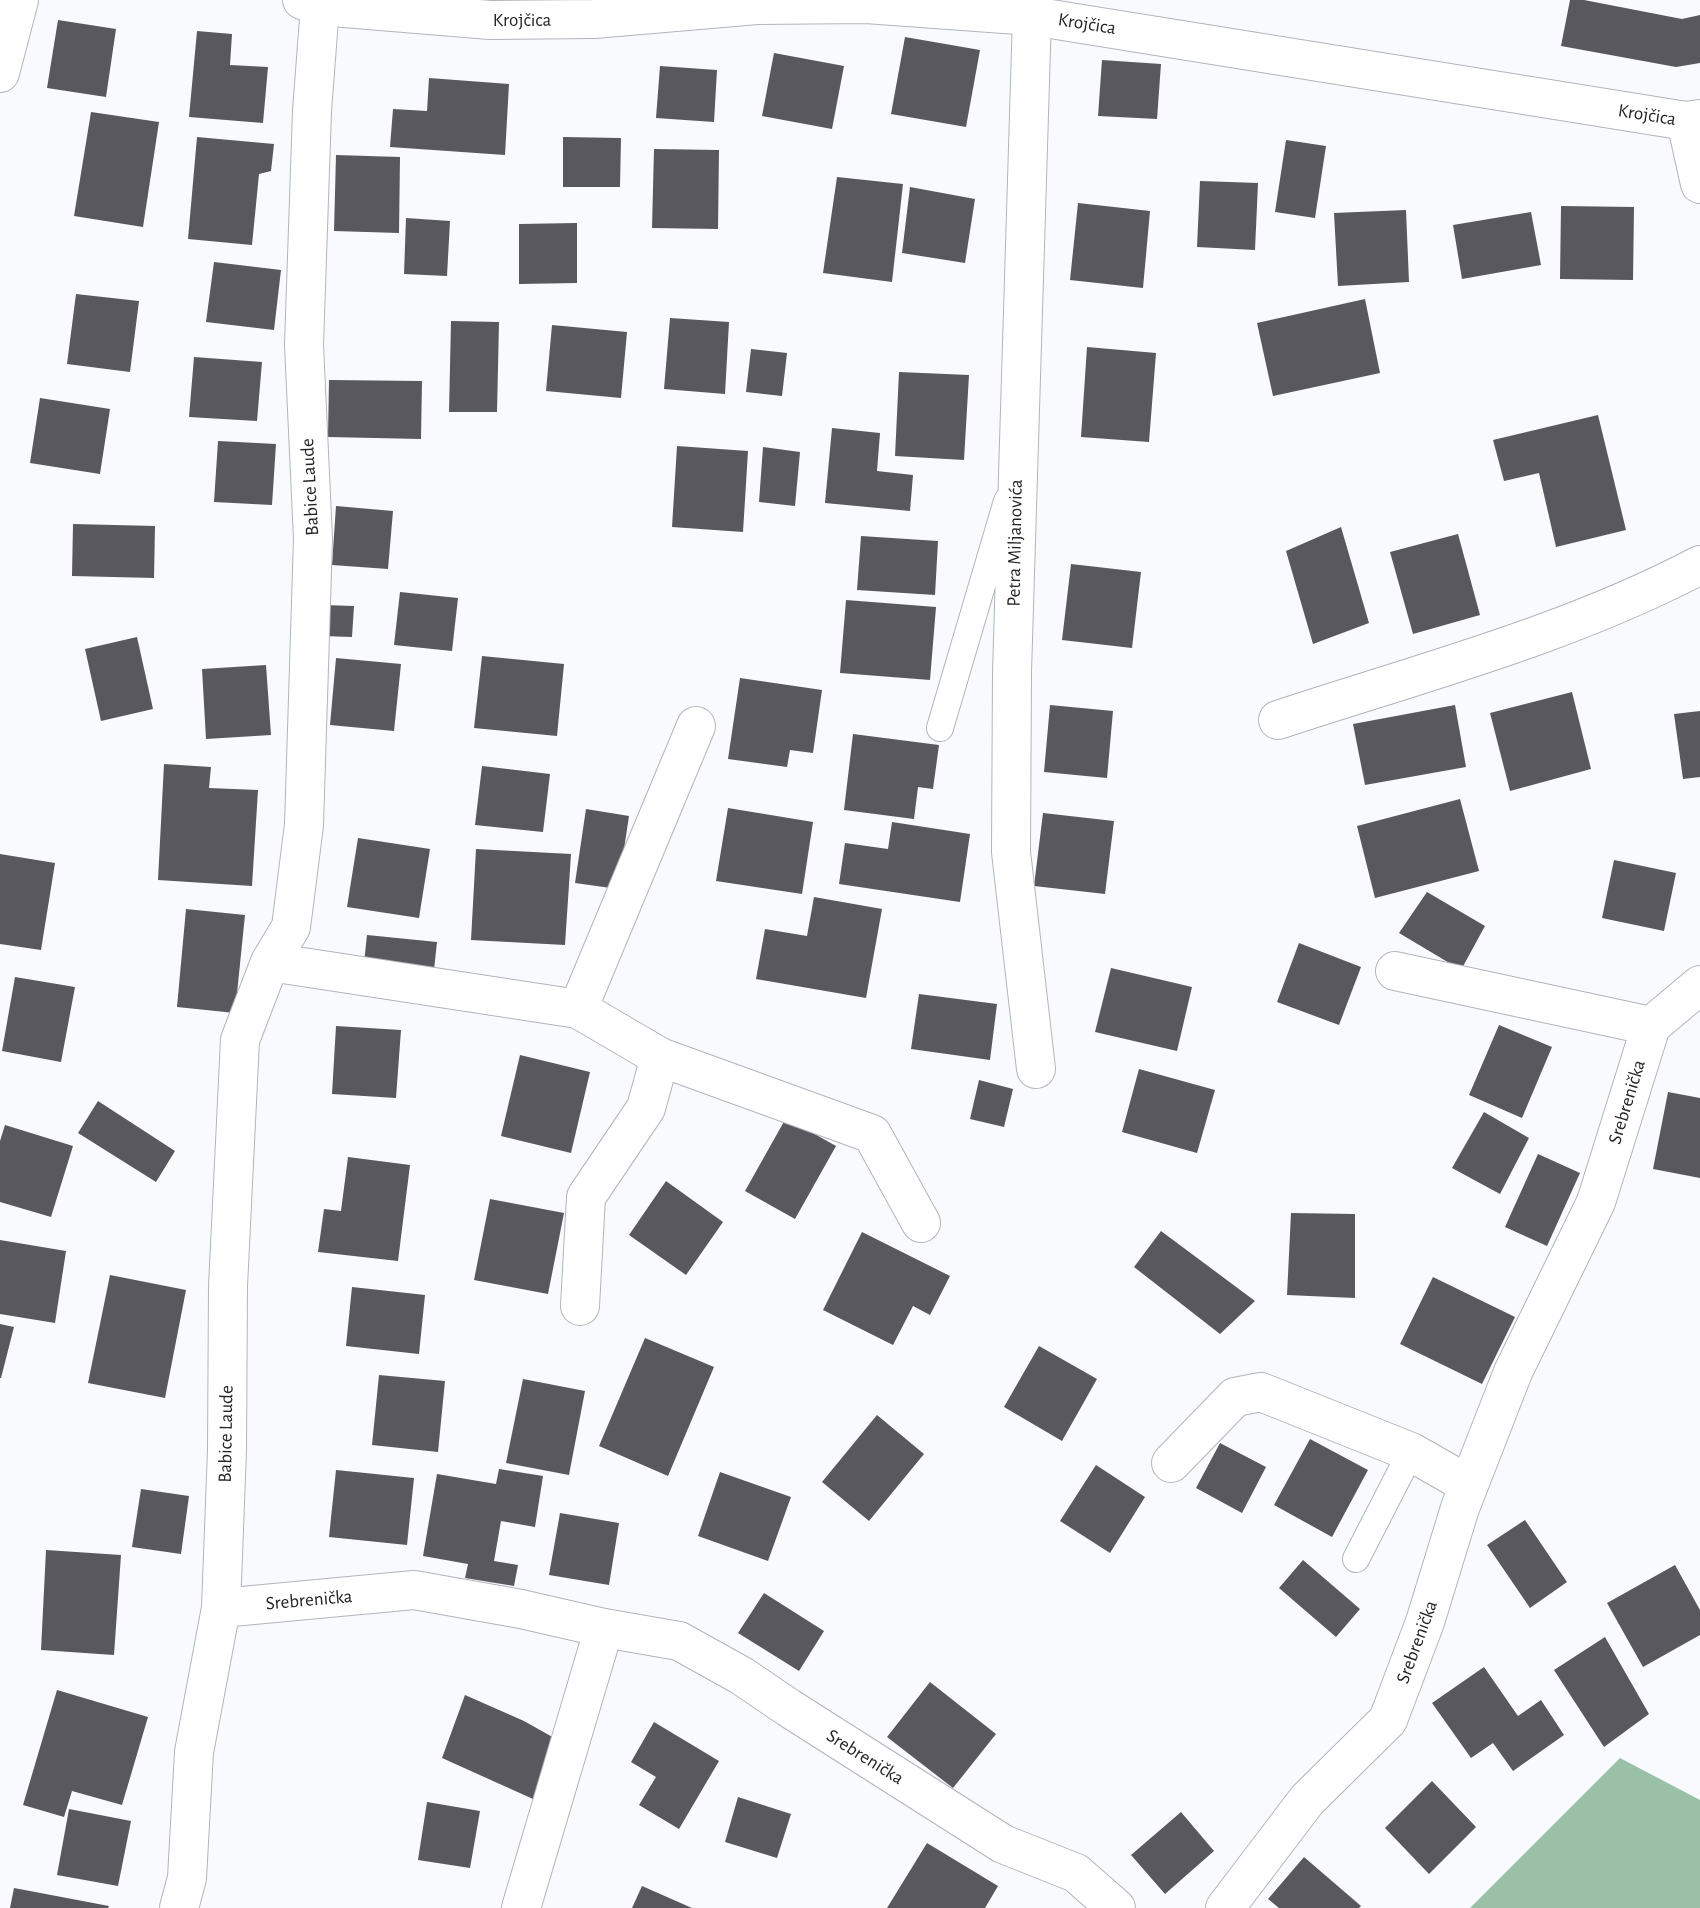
<!DOCTYPE html>
<html>
<head>
<meta charset="utf-8">
<style>
	body { margin:0 }
	canvas { display:block; background:#f8fafe }
</style>
</head>
<body>
<canvas width="1700" height="1908"></canvas>
<script>
const ctx = document.querySelector('canvas').getContext('2d');
ctx.lineJoin = 'round';
function fill(path, color) {
  ctx.fillStyle = color;
  ctx.fill(path, 'evenodd');
}
function stroke(path, color, width, dash) {
  ctx.strokeStyle = color;
  ctx.lineWidth = width;
  ctx.lineCap = dash ? 'butt' : 'round';
  ctx.setLineDash(dash || []);
  ctx.stroke(path);
}
function label(font, color, halo, rows, align = 'center') {
  ctx.font = font + ' "Alegreya Sans",sans-serif';
  ctx.lineWidth = 7;
  ctx.setLineDash([]);
  ctx.textBaseline = 'middle';
  ctx.strokeStyle = halo;
  ctx.fillStyle = color;
  for (const [text, x, y, turn = 0] of rows) {
    ctx.save();
    ctx.translate(x, y);
    ctx.rotate((+turn || 0) * Math.PI / 180);
    ctx.textAlign = isNaN(turn) ? turn : align;
    if (halo) ctx.strokeText(text, 0, 0);
    ctx.fillText(text, 0, 0);
    ctx.restore();
  }
}
fill(new Path2D(`
	M 1620,1758 L 1700,1800 L 1700,1908 L 1470,1908 Z`), '#9ac1a8');
fill(new Path2D(`
	M 1570,0 L 1584,0 L 1682,19 L 1700,15 L 1700,63 L 1676,67 L 1561,46 Z
	M 58,20 L 116,29 L 106,97 L 47,88 Z
	M 197,31 L 232,34 L 230,65 L 268,67 L 263,123 L 189,117 Z
	M 905,37 L 980,50 L 966,127 L 891,114 Z
	M 774,53 L 844,66 L 832,129 L 762,116 Z
	M 1102,60 L 1161,64 L 1157,119 L 1098,116 Z
	M 660,66 L 717,70 L 714,122 L 656,118 Z
	M 429,78 L 509,84 L 505,155 L 390,147 L 393,109 L 427,111 Z
	M 91,112 L 159,122 L 143,227 L 74,216 Z
	M 197,137 L 274,144 L 271,171 L 259,174 L 252,245 L 188,239 Z
	M 563,137 L 621,138 L 620,187 L 563,187 Z
	M 1286,140 L 1326,146 L 1315,218 L 1275,212 Z
	M 654,149 L 719,150 L 718,229 L 652,228 Z
	M 336,155 L 400,157 L 399,233 L 334,231 Z
	M 837,177 L 903,184 L 892,282 L 823,273 Z
	M 1200,181 L 1258,183 L 1255,250 L 1197,247 Z
	M 910,187 L 975,199 L 965,263 L 902,253 Z
	M 1078,203 L 1150,211 L 1143,288 L 1070,280 Z
	M 1561,206 L 1634,207 L 1633,280 L 1560,279 Z
	M 1406,210 L 1409,282 L 1338,286 L 1334,213 Z
	M 1531,212 L 1541,265 L 1462,279 L 1453,225 Z
	M 406,218 L 450,221 L 447,276 L 404,274 Z
	M 577,223 L 577,283 L 519,284 L 519,224 Z
	M 214,262 L 281,270 L 274,330 L 206,322 Z
	M 76,294 L 139,301 L 130,372 L 67,364 Z
	M 1365,299 L 1380,373 L 1273,396 L 1257,323 Z
	M 670,318 L 729,322 L 725,394 L 664,389 Z
	M 451,321 L 499,322 L 497,412 L 449,412 Z
	M 552,325 L 627,332 L 621,398 L 546,391 Z
	M 1087,347 L 1156,353 L 1149,442 L 1081,437 Z
	M 751,349 L 787,353 L 782,396 L 746,392 Z
	M 194,357 L 262,362 L 257,421 L 189,417 Z
	M 899,372 L 969,375 L 964,460 L 895,456 Z
	M 329,380 L 422,381 L 421,439 L 328,437 Z
	M 40,398 L 110,409 L 100,474 L 30,463 Z
	M 1598,415 L 1626,530 L 1556,547 L 1539,473 L 1504,481 L 1493,440 Z
	M 832,428 L 880,433 L 877,471 L 913,475 L 910,511 L 825,503 Z
	M 218,441 L 276,444 L 272,505 L 214,502 Z
	M 677,446 L 748,451 L 743,532 L 672,527 Z
	M 763,447 L 800,452 L 795,506 L 759,502 Z
	M 336,506 L 393,511 L 388,569 L 332,565 Z
	M 73,524 L 155,526 L 154,578 L 72,576 Z
	M 1341,527 L 1369,623 L 1313,644 L 1286,551 Z
	M 1458,534 L 1480,615 L 1413,634 L 1390,552 Z
	M 861,536 L 938,541 L 935,595 L 857,590 Z
	M 1071,564 L 1141,572 L 1132,648 L 1062,640 Z
	M 400,592 L 458,598 L 452,651 L 394,645 Z
	M 846,600 L 936,607 L 930,680 L 840,673 Z
	M 323,605 L 354,606 L 352,637 L 321,636 Z
	M 137,637 L 153,709 L 101,721 L 85,649 Z
	M 482,656 L 564,664 L 557,736 L 474,728 Z
	M 336,658 L 401,664 L 394,731 L 330,725 Z
	M 266,665 L 271,735 L 206,739 L 202,669 Z
	M 740,678 L 822,690 L 813,753 L 790,750 L 787,767 L 728,759 Z
	M 1572,692 L 1591,769 L 1510,791 L 1490,713 Z
	M 1050,705 L 1113,711 L 1107,778 L 1044,772 Z
	M 1455,705 L 1466,767 L 1365,785 L 1353,724 Z
	M 1700,711 L 1700,777 L 1683,779 L 1674,714 Z
	M 853,734 L 939,745 L 933,789 L 918,787 L 914,819 L 844,810 Z
	M 164,764 L 211,767 L 209,788 L 258,790 L 252,886 L 158,880 Z
	M 482,766 L 550,774 L 543,832 L 475,825 Z
	M 1460,799 L 1479,871 L 1375,898 L 1357,826 Z
	M 728,808 L 813,822 L 802,894 L 716,881 Z
	M 586,809 L 629,816 L 618,889 L 575,883 Z
	M 1043,813 L 1114,821 L 1105,894 L 1034,886 Z
	M 892,822 L 970,834 L 960,902 L 839,884 L 845,843 L 888,849 Z
	M 358,838 L 430,849 L 419,918 L 347,907 Z
	M 476,849 L 571,854 L 565,945 L 471,940 Z
	M 0,854 L 55,863 L 41,950 L 0,944 Z
	M 1614,860 L 1676,873 L 1664,931 L 1602,918 Z
	M 1427,892 L 1485,926 L 1461,970 L 1399,933 Z
	M 814,897 L 882,909 L 866,998 L 756,979 L 765,929 L 807,936 Z
	M 186,909 L 245,915 L 235,1013 L 177,1007 Z
	M 367,935 L 437,942 L 434,970 L 364,963 Z
	M 1299,943 L 1361,967 L 1339,1025 L 1277,1002 Z
	M 1111,968 L 1192,987 L 1177,1051 L 1095,1032 Z
	M 15,977 L 75,987 L 61,1062 L 2,1051 Z
	M 919,994 L 997,1004 L 990,1060 L 911,1049 Z
	M 1499,1025 L 1552,1047 L 1522,1118 L 1469,1095 Z
	M 336,1026 L 401,1030 L 396,1098 L 332,1094 Z
	M 520,1055 L 590,1072 L 571,1153 L 501,1136 Z
	M 1139,1069 L 1215,1090 L 1197,1153 L 1122,1132 Z
	M 979,1080 L 1013,1089 L 1004,1127 L 970,1119 Z
	M 1668,1092 L 1700,1098 L 1700,1178 L 1653,1169 Z
	M 98,1101 L 175,1151 L 156,1182 L 78,1133 Z
	M 1484,1112 L 1529,1138 L 1500,1194 L 1452,1168 Z
	M 786,1118 L 836,1146 L 795,1219 L 745,1191 Z
	M 5,1125 L 73,1146 L 51,1217 L 0,1202 L 0,1141 Z
	M 1538,1154 L 1580,1173 L 1547,1246 L 1505,1227 Z
	M 348,1157 L 410,1165 L 398,1261 L 318,1252 L 324,1209 L 341,1211 Z
	M 666,1181 L 723,1222 L 686,1275 L 629,1235 Z
	M 490,1199 L 564,1213 L 548,1294 L 474,1280 Z
	M 1291,1213 L 1355,1214 L 1355,1298 L 1287,1295 Z
	M 1161,1231 L 1255,1301 L 1220,1334 L 1134,1267 Z
	M 862,1232 L 950,1276 L 930,1315 L 913,1306 L 893,1345 L 823,1310 Z
	M 0,1240 L 66,1251 L 55,1323 L 0,1314 Z
	M 110,1275 L 186,1290 L 165,1398 L 88,1383 Z
	M 1433,1277 L 1515,1317 L 1482,1384 L 1400,1344 Z
	M 352,1287 L 425,1295 L 419,1354 L 346,1346 Z
	M 0,1324 L 14,1327 L 1,1378 L 0,1378 Z
	M 645,1338 L 714,1367 L 668,1476 L 599,1446 Z
	M 1039,1346 L 1097,1379 L 1062,1441 L 1004,1407 Z
	M 379,1375 L 445,1381 L 438,1452 L 372,1445 Z
	M 523,1379 L 585,1391 L 569,1475 L 506,1463 Z
	M 877,1415 L 924,1454 L 869,1521 L 822,1482 Z
	M 1310,1439 L 1368,1470 L 1332,1537 L 1274,1505 Z
	M 1220,1443 L 1266,1467 L 1242,1513 L 1196,1488 Z
	M 1096,1465 L 1145,1497 L 1110,1553 L 1060,1521 Z
	M 499,1469 L 543,1476 L 535,1527 L 501,1521 L 494,1561 L 518,1565 L 514,1586 L 465,1578 L 468,1564 L 423,1556 L 437,1474 L 496,1484 Z
	M 336,1470 L 414,1478 L 407,1545 L 329,1537 Z
	M 720,1472 L 791,1497 L 768,1561 L 698,1536 Z
	M 141,1489 L 189,1496 L 181,1554 L 132,1547 Z
	M 560,1513 L 619,1523 L 609,1585 L 549,1575 Z
	M 1525,1520 L 1567,1582 L 1530,1608 L 1487,1545 Z
	M 46,1550 L 121,1555 L 114,1655 L 41,1650 Z
	M 1303,1560 L 1360,1609 L 1336,1637 L 1279,1588 Z
	M 1675,1565 L 1700,1610 L 1700,1635 L 1643,1667 L 1607,1603 Z
	M 764,1593 L 824,1631 L 799,1671 L 738,1633 Z
	M 1605,1637 L 1649,1714 L 1604,1747 L 1554,1670 Z
	M 1484,1667 L 1518,1716 L 1541,1700 L 1564,1735 L 1513,1771 L 1493,1743 L 1471,1758 L 1432,1703 Z
	M 930,1682 L 996,1734 L 953,1788 L 887,1737 Z
	M 57,1690 L 148,1717 L 122,1805 L 72,1791 L 64,1817 L 23,1805 Z
	M 465,1695 L 524,1721 L 556,1739 L 533,1799 L 442,1758 Z
	M 654,1722 L 719,1761 L 679,1829 L 639,1805 L 656,1777 L 631,1762 Z
	M 1432,1781 L 1476,1827 L 1429,1874 L 1385,1828 Z
	M 738,1797 L 791,1814 L 777,1858 L 725,1842 Z
	M 427,1802 L 480,1811 L 470,1868 L 418,1860 Z
	M 69,1809 L 131,1821 L 118,1886 L 57,1875 Z
	M 1181,1812 L 1214,1851 L 1165,1894 L 1131,1855 Z
	M 927,1843 L 998,1886 L 985,1908 L 887,1908 Z
	M 1304,1857 L 1361,1906 L 1359,1908 L 1279,1908 L 1268,1899 Z
	M 642,1886 L 692,1908 L 632,1908 Z
	M 14,1888 L 109,1906 L 108,1908 L 10,1908 Z`), '#59585e');
const service = new Path2D(`
	M 940,728 L 1007,501
	M 1356,1559 L 1411,1452`);
const minor = new Path2D(`
	M 1032,16 L 1012,672 L 1011,852 L 1036,1069
	M 0,73 L 19,0
	M 1686,121 L 1700,184
	M 1278,720 C 1420,673 1567,635 1700,565
	M 270,962 L 578,1009 L 660,1057 L 646,1108 L 586,1197 L 580,1306
	M 1395,971 L 1651,1026
	M 578,1009 L 696,726
	M 660,1057 L 872,1134 L 921,1223
	M 1171,1463 L 1235,1397 L 1261,1392 L 1411,1452 L 1469,1485
	M 221,1608 L 414,1590 L 521,1609 L 604,1628 L 679,1641 L 742,1676 L 789,1708 L 1003,1844 L 1076,1873 L 1116,1908
	M 179,1908 L 187,1878 L 194,1752 L 221,1608 L 227,1450 L 228,1286 L 240,1040 L 270,962 L 291,927 L 304,825 L 313,539 L 304,345 L 312,111 L 320,6
	M 521,1908 L 604,1628
	M 1225,1908 L 1307,1800 L 1388,1720 L 1425,1622 L 1460,1508 L 1513,1372 L 1596,1202 L 1651,1026 L 1700,985`);
const secondary = new Path2D(`
	M 302,0 L 320,6 L 490,20 L 594,19 L 757,5 L 866,4 L 1032,16 L 1686,121 L 1700,119`);
stroke(service, '#b1b5bb', 28);
stroke(minor, '#b1b5bb', 40);
stroke(secondary, '#b1b5bb', 40);
stroke(service, '#fff', 26);
stroke(minor, '#fff', 38);
stroke(secondary, '#fff', 38);
label('19px', '#222426', '#fff', [
	["Krojčica",522,20],
	["Krojčica",1087,24,9],
	["Krojčica",1647,115,9],
	["Babice Laude",310,487,-93],
	["Petra Miljanovića",1015,543,-89],
	["Srebrenička",1627,1102,-73],
	["Babice Laude",226,1434,-89],
	["Srebrenička",309,1600,-5],
	["Srebrenička",1417,1642,-70],
	["Srebrenička",865,1757,32]
]);
</script>
</body>
</html>
